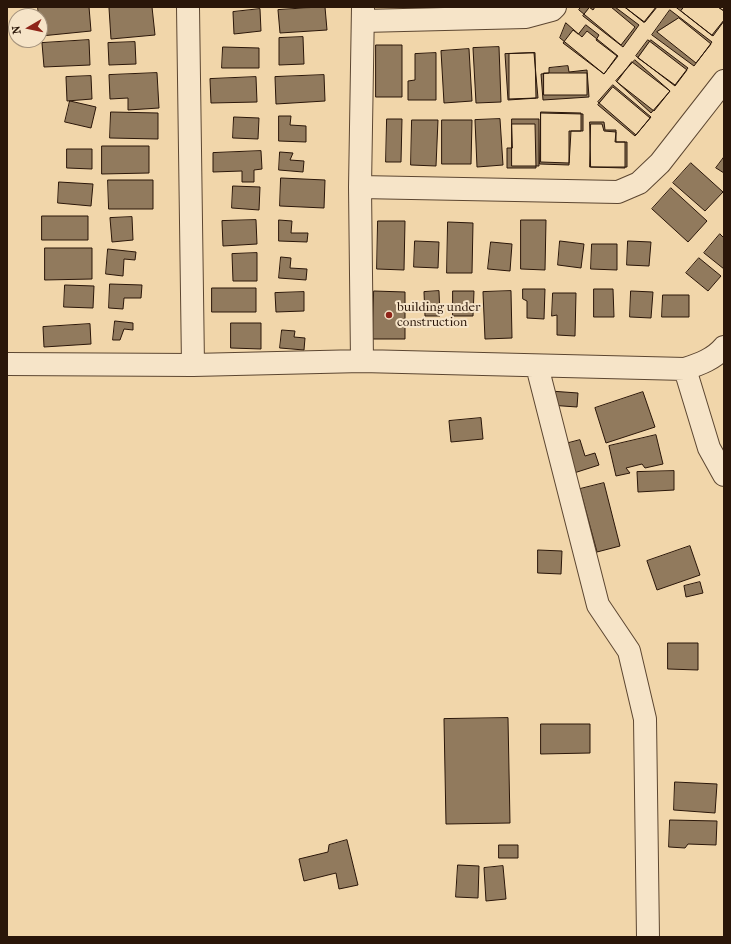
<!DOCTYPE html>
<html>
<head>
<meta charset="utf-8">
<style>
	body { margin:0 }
	#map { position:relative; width:731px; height:944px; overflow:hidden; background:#f1d6aa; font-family:"IM FELL French Canon",serif }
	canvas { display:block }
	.frame { position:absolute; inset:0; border:8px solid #2a1609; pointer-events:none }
	.north { position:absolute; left:8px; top:8px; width:40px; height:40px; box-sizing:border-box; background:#f6e4c8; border:1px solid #a4927c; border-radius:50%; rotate:261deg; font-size:11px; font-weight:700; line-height:16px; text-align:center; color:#2a1609 }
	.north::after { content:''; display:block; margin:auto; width:14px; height:18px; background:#8f2418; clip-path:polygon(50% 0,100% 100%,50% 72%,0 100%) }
</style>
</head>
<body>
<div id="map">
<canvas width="731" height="944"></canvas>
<div class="frame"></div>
<div class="north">N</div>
</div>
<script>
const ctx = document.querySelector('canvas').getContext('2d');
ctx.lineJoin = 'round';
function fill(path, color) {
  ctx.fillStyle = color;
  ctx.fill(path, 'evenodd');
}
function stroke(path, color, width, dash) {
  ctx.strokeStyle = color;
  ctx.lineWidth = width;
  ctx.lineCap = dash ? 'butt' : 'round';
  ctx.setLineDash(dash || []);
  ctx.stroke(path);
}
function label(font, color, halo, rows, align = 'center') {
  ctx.font = font + ' "IM FELL French Canon",serif';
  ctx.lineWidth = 4;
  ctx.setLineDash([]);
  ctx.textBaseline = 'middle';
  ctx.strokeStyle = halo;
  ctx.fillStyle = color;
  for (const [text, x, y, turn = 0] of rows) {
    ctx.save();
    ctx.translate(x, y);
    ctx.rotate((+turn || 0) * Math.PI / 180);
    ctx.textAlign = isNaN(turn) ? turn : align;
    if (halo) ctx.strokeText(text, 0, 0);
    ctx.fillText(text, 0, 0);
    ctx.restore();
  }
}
const building = new Path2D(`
	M 38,7 L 89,7 L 91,31 L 41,36 Z
	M 119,7 L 152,7 L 155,35 L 111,39 L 109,8 Z
	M 325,7 L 327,30 L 280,33 L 278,10 Z
	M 581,7 L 589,7 L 593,10 L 595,7 L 611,7 L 635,27 L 621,45 L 579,10 Z
	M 590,7 L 615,7 L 639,25 L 623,47 L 583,16 Z
	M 625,7 L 656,7 L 644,22 Z
	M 625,7 L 657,7 L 645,22 Z
	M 676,7 L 718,7 L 724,11 L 724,20 L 712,35 Z
	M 684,7 L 718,7 L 724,11 L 724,21 L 713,36 L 681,11 Z
	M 260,9 L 261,31 L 234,34 L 233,12 Z
	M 670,10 L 712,42 L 694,66 L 652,35 Z
	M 679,18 L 711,44 L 696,63 L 657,32 Z
	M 566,23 L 582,37 L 587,31 L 618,56 L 604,74 L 560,38 Z
	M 586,25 L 599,35 L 596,40 L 617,56 L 604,74 L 563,43 L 573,30 L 578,34 Z
	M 303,37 L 304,64 L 279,65 L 279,38 Z
	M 89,40 L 90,65 L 44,67 L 42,43 Z
	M 648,40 L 687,70 L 675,86 L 636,56 Z
	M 651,40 L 688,68 L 675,85 L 638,58 Z
	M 135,42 L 136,64 L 109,65 L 108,43 Z
	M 376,45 L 402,45 L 402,97 L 376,97 Z
	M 223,47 L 259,48 L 259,68 L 222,68 Z
	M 499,47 L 501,102 L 476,103 L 473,48 Z
	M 469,49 L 472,101 L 444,103 L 441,51 Z
	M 436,53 L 436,100 L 408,100 L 408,81 L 415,80 L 415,54 Z
	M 534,53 L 538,98 L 508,100 L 505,54 Z
	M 535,53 L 536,98 L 509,99 L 509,54 Z
	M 635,60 L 670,91 L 651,113 L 616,81 Z
	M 632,62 L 670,91 L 654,111 L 617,82 Z
	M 568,66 L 569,72 L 587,70 L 589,97 L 543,100 L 541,74 L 549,73 L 549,68 Z
	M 157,73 L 159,108 L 128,110 L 128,98 L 110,99 L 109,75 Z
	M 544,73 L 587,73 L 587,95 L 544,95 Z
	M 324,75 L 325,101 L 276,104 L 275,77 Z
	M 91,76 L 92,99 L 67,101 L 66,77 Z
	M 256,77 L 257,102 L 211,103 L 210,79 Z
	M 613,85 L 651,117 L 636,135 L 598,102 Z
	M 613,87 L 650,118 L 635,136 L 598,105 Z
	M 70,101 L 96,107 L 91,128 L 65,122 Z
	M 111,112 L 158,113 L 158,139 L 110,138 Z
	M 541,112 L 581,113 L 581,131 L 571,131 L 569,165 L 540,164 Z
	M 541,113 L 583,114 L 583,131 L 569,131 L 569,163 L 541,162 Z
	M 279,116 L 291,116 L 290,125 L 306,126 L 306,142 L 279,141 Z
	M 234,117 L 259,118 L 258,139 L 233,138 Z
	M 387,119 L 402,119 L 401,162 L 386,162 Z
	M 500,119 L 503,165 L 477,167 L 475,120 Z
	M 512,119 L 539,119 L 539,166 L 512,166 Z
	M 412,120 L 438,120 L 436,166 L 411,165 Z
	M 442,120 L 472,120 L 471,164 L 442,164 Z
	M 590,122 L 604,122 L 605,130 L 616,130 L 616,142 L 627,142 L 627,167 L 591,167 Z
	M 512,124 L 535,124 L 536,168 L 507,168 L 507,148 L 512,148 Z
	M 591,124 L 602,124 L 604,131 L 616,132 L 615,142 L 625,142 L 625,168 L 590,167 Z
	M 102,146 L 149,146 L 149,173 L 102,174 Z
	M 67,149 L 92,149 L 92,169 L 67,168 Z
	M 261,151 L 262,169 L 254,170 L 254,182 L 242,182 L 242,171 L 213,172 L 213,153 Z
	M 280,152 L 293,153 L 290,160 L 304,161 L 303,172 L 279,170 Z
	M 724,157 L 724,173 L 716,168 Z
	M 691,163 L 723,192 L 705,211 L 673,183 Z
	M 281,178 L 325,180 L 324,208 L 280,206 Z
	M 108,180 L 153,180 L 153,209 L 109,209 Z
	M 59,182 L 93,184 L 91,206 L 58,203 Z
	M 233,186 L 260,187 L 259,210 L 232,208 Z
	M 671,188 L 707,221 L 688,242 L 652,209 Z
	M 42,216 L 88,216 L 88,240 L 42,240 Z
	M 132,217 L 133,240 L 112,242 L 110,218 Z
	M 256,220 L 257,244 L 223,246 L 222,221 Z
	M 279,220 L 292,221 L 291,233 L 308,233 L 307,242 L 279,241 Z
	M 521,220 L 546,220 L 545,270 L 521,269 Z
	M 378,221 L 405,221 L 404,270 L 377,269 Z
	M 448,222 L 473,223 L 472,273 L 447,273 Z
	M 720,234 L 724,238 L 724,269 L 704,253 Z
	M 415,241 L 439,242 L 438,268 L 414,267 Z
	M 560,241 L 584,244 L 581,268 L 558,265 Z
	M 628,241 L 651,242 L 649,266 L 627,265 Z
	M 491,242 L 512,244 L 510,271 L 488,269 Z
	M 592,244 L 617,244 L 617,270 L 591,269 Z
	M 45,248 L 92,248 L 92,279 L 45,280 Z
	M 108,249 L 136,252 L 135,260 L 124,259 L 123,276 L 106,274 Z
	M 257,253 L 257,281 L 233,281 L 232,254 Z
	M 281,257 L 291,258 L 290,268 L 307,269 L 306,280 L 279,278 Z
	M 699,258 L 721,276 L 708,291 L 686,273 Z
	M 110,284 L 142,285 L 141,298 L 124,298 L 123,309 L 109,308 Z
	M 65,285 L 94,286 L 93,308 L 64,307 Z
	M 212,288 L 256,288 L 256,312 L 212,312 Z
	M 523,289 L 545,289 L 544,319 L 527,318 L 527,301 L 523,299 Z
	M 594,289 L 613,289 L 614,317 L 594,317 Z
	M 374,291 L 405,292 L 405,339 L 373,339 Z
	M 439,291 L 440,316 L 425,316 L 424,292 Z
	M 453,291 L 474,291 L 473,316 L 453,316 Z
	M 511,291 L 512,338 L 485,339 L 483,292 Z
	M 631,291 L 653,292 L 651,318 L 630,317 Z
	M 304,292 L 304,311 L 276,312 L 275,293 Z
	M 553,293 L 576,293 L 575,336 L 557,335 L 557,315 L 552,316 Z
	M 663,295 L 689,295 L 689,317 L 662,317 Z
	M 115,321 L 133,323 L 133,330 L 124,329 L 120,340 L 113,340 Z
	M 231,323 L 261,323 L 261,349 L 231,348 Z
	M 90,324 L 91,344 L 44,347 L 43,327 Z
	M 282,330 L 295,331 L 294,337 L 305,338 L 304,350 L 280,348 Z
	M 550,391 L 578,393 L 577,407 L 549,405 Z
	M 643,392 L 655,427 L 606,443 L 595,408 Z
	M 481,418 L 483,439 L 451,442 L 449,421 Z
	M 656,435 L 663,464 L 645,468 L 642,464 L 626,468 L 630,473 L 616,476 L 609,446 Z
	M 580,440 L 585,456 L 595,453 L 599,465 L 574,473 L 565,444 Z
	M 674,471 L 674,490 L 638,492 L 637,472 Z
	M 604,483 L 620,546 L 597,552 L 580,489 Z
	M 690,546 L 700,575 L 657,590 L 647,561 Z
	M 538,550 L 562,551 L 561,574 L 538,573 Z
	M 700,582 L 703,593 L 686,597 L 684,586 Z
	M 668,643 L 698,643 L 698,670 L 668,669 Z
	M 508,718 L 510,823 L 446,824 L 444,719 Z
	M 541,724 L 590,724 L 590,753 L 541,754 Z
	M 675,782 L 717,784 L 715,813 L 674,810 Z
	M 670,820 L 717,821 L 716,845 L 688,844 L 685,848 L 669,847 Z
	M 347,840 L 358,885 L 339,889 L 336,873 L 304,881 L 299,859 L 328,852 L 329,845 Z
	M 499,845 L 518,845 L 518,858 L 499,858 Z
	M 458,865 L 479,866 L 478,898 L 456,897 Z
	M 503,866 L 506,899 L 486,901 L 484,868 Z`);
fill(building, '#917a5d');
stroke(building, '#2a1609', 1);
const minor = new Path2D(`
	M 188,7 L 193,365
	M 363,21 L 526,17 L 552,10 L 555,7
	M 360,187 L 618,192 L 639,183 L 660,163 L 724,81
	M 362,361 L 360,187 L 363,7
	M 7,364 L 193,365 L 362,361 L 685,369 C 700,364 714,359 724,347
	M 537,366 L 598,605 L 629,651 L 645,719 L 648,937
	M 685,369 L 709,448 L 724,475`);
stroke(minor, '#5c4631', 24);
stroke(minor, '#f6e4c8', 22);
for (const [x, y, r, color] of [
	[389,315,4,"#8f2418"]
]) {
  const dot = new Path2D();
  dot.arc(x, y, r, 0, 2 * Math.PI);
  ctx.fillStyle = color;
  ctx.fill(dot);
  stroke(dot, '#f6e4c8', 1.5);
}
label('13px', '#2a1609', '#f6e4c8', [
	["building under",397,308],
	["construction",397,323]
], 'left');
</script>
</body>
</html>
